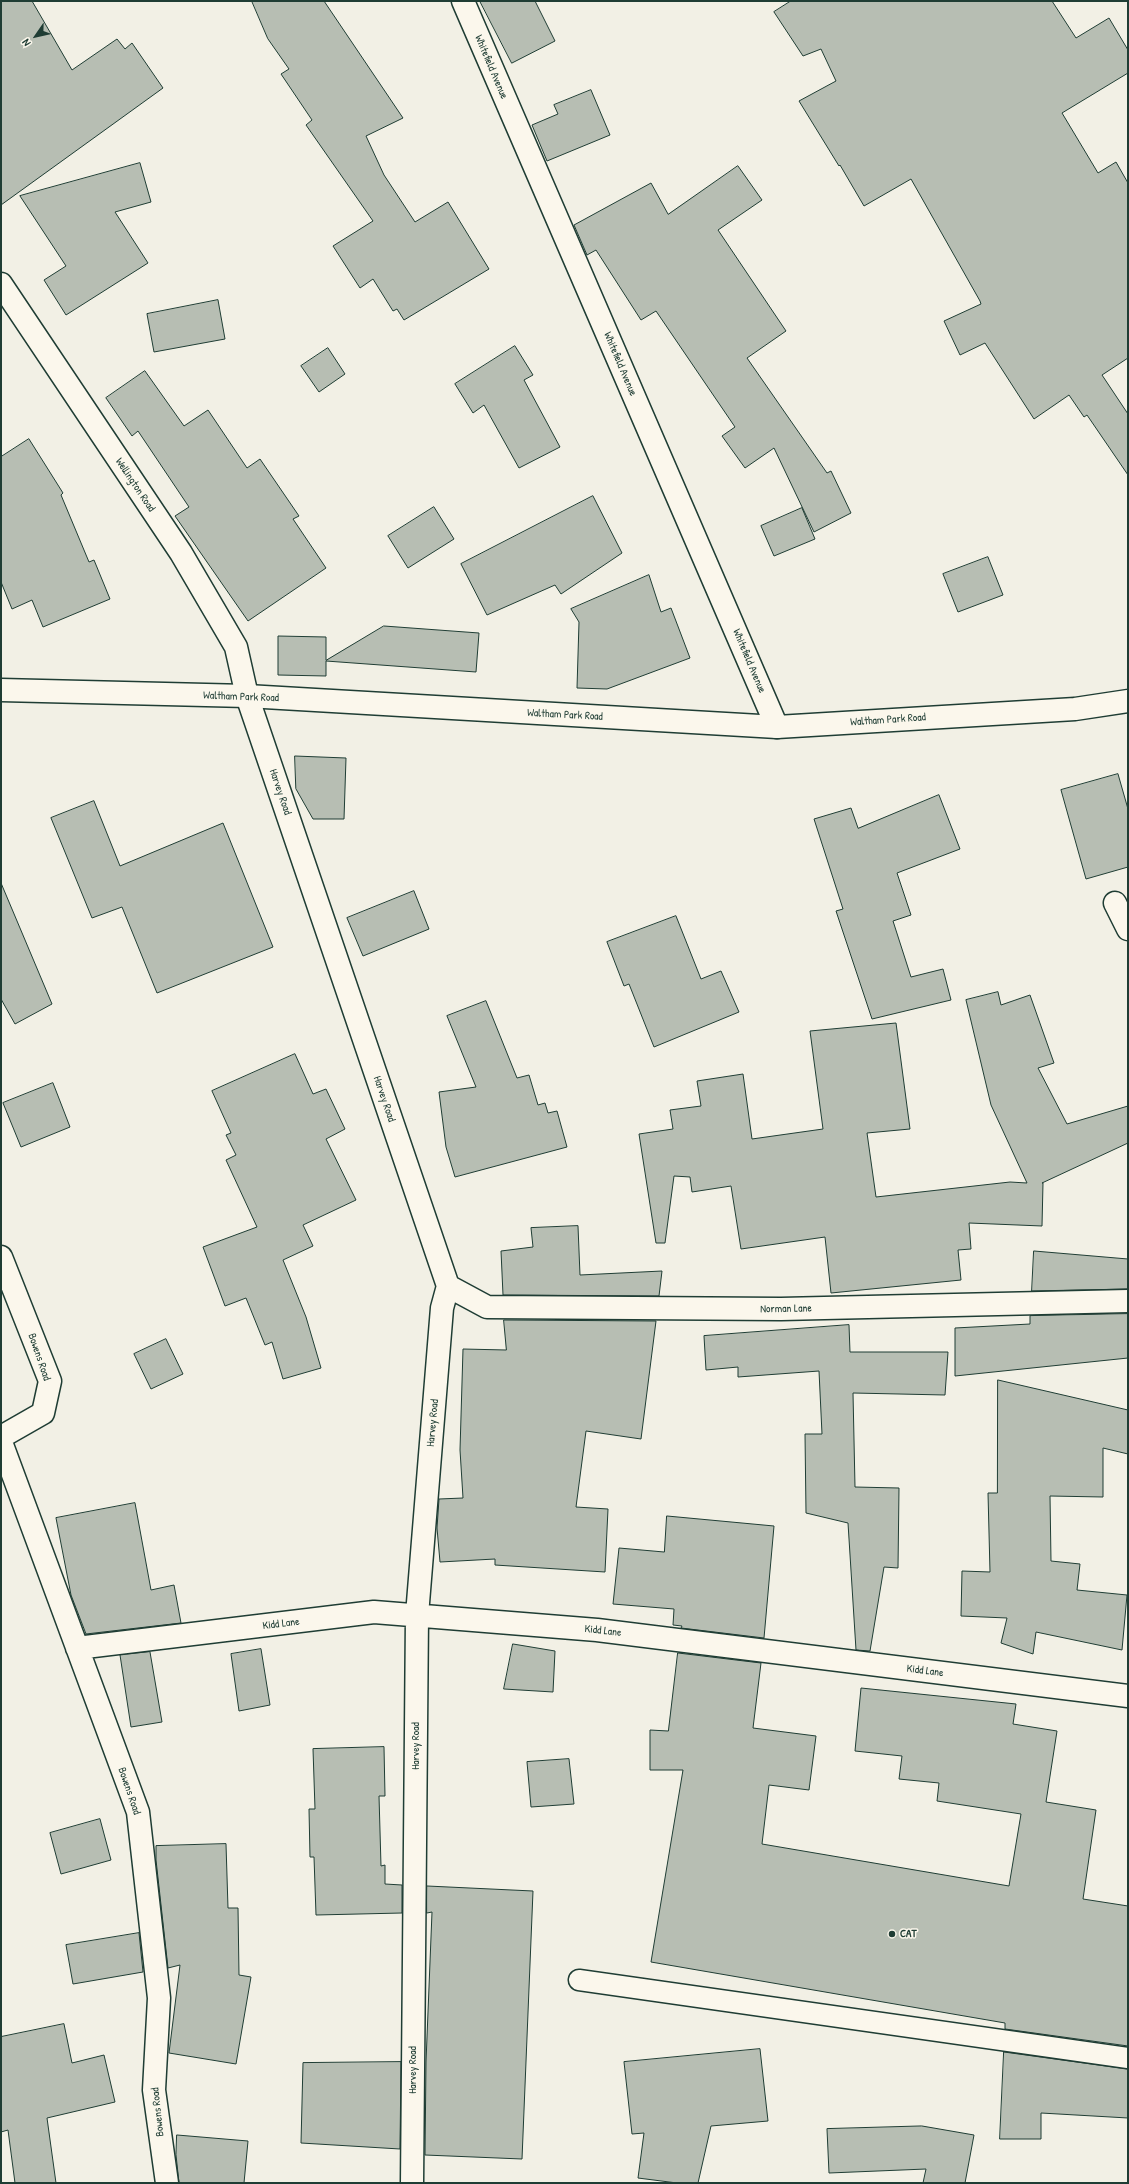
<!DOCTYPE html>
<html>
<head>
<meta charset="utf-8">
<style>
	body { margin:0 }
	#map { position:relative; width:1129px; height:2184px; overflow:hidden; background:#f2f0e5; font-family:"Patrick Hand",sans-serif }
	canvas { display:block }
	.frame { position:absolute; inset:0; border:2px solid #1f3d34; pointer-events:none }
	.north { position:absolute; left:16px; top:16px; width:40px; height:40px; -webkit-text-stroke:3px #fbf7ec; paint-order:stroke; rotate:236deg; font-size:11px; font-weight:700; line-height:16px; text-align:center; color:#1f3d34 }
	.north::after { content:''; display:block; margin:auto; width:14px; height:18px; background:#1f3d34; clip-path:polygon(50% 0,100% 100%,50% 72%,0 100%) }
</style>
</head>
<body>
<div id="map">
<canvas width="1129" height="2184"></canvas>
<div class="frame"></div>
<div class="north">N</div>
</div>
<script>
const ctx = document.querySelector('canvas').getContext('2d');
ctx.lineJoin = 'round';
function fill(path, color) {
  ctx.fillStyle = color;
  ctx.fill(path, 'evenodd');
}
function stroke(path, color, width, dash) {
  ctx.strokeStyle = color;
  ctx.lineWidth = width;
  ctx.lineCap = dash ? 'butt' : 'round';
  ctx.setLineDash(dash || []);
  ctx.stroke(path);
}
function label(font, color, halo, rows, align = 'center') {
  ctx.font = font + ' "Patrick Hand",sans-serif';
  ctx.lineWidth = 3;
  ctx.setLineDash([]);
  ctx.textBaseline = 'middle';
  ctx.strokeStyle = halo;
  ctx.fillStyle = color;
  for (const [text, x, y, turn = 0] of rows) {
    ctx.save();
    ctx.translate(x, y);
    ctx.rotate((+turn || 0) * Math.PI / 180);
    ctx.textAlign = isNaN(turn) ? turn : align;
    if (halo) ctx.strokeText(text, 0, 0);
    ctx.fillText(text, 0, 0);
    ctx.restore();
  }
}
const building = new Path2D(`
	M 1,1 L 32,1 L 72,70 L 117,39 L 125,49 L 132,43 L 163,88 L 1,205 Z
	M 252,1 L 324,1 L 403,118 L 366,136 L 384,175 L 415,222 L 448,202 L 489,269 L 404,320 L 397,309 L 393,311 L 373,279 L 360,288 L 333,246 L 373,221 L 306,125 L 312,120 L 281,74 L 289,69 L 268,39 Z
	M 480,1 L 535,1 L 555,41 L 512,63 Z
	M 791,1 L 1052,1 L 1076,38 L 1109,18 L 1128,50 L 1128,73 L 1062,113 L 1098,173 L 1116,162 L 1128,183 L 1128,358 L 1102,375 L 1128,414 L 1128,475 L 1087,415 L 1084,417 L 1069,395 L 1034,419 L 985,343 L 960,355 L 944,321 L 981,304 L 980,301 L 911,179 L 864,206 L 840,165 L 839,166 L 799,101 L 836,81 L 821,49 L 803,56 L 774,12 Z
	M 591,90 L 610,135 L 547,161 L 532,125 L 558,114 L 554,105 Z
	M 140,163 L 151,202 L 115,212 L 148,263 L 66,315 L 44,280 L 66,266 L 20,196 Z
	M 738,166 L 762,200 L 718,230 L 786,331 L 747,358 L 827,473 L 831,471 L 851,513 L 814,532 L 774,448 L 745,468 L 722,436 L 735,427 L 656,311 L 641,320 L 596,250 L 587,255 L 574,225 L 651,183 L 668,214 Z
	M 218,300 L 225,339 L 154,352 L 147,314 Z
	M 515,346 L 533,375 L 524,380 L 560,447 L 519,468 L 484,405 L 473,413 L 455,384 Z
	M 328,348 L 345,374 L 319,392 L 301,366 Z
	M 145,371 L 184,426 L 208,410 L 247,468 L 260,459 L 299,516 L 293,519 L 326,568 L 248,621 L 175,516 L 189,507 L 138,431 L 132,436 L 106,398 Z
	M 29,439 L 63,493 L 61,495 L 89,562 L 94,560 L 110,599 L 43,627 L 32,600 L 12,609 L 1,582 L 1,457 Z
	M 593,496 L 622,553 L 561,594 L 555,585 L 487,615 L 461,564 Z
	M 434,507 L 454,539 L 408,568 L 388,536 Z
	M 802,508 L 815,539 L 774,556 L 761,526 Z
	M 988,557 L 1003,595 L 958,612 L 943,574 Z
	M 649,575 L 661,612 L 671,608 L 690,658 L 607,689 L 577,688 L 579,622 L 571,609 Z
	M 384,626 L 479,633 L 476,672 L 326,661 L 326,676 L 278,675 L 278,636 L 326,637 L 326,660 Z
	M 295,756 L 346,758 L 344,819 L 313,819 L 296,789 Z
	M 1118,774 L 1128,809 L 1128,867 L 1086,879 L 1061,790 Z
	M 939,795 L 960,849 L 897,873 L 911,915 L 893,921 L 911,977 L 943,969 L 951,1000 L 872,1019 L 836,911 L 843,909 L 814,819 L 851,808 L 858,828 Z
	M 94,801 L 120,866 L 223,823 L 273,947 L 157,993 L 122,907 L 92,918 L 51,818 Z
	M 1,883 L 52,1004 L 15,1024 L 1,999 Z
	M 414,891 L 429,929 L 363,956 L 347,918 Z
	M 676,916 L 701,979 L 721,971 L 739,1012 L 654,1047 L 629,984 L 624,986 L 607,942 Z
	M 998,992 L 1001,1005 L 1030,995 L 1054,1063 L 1038,1068 L 1067,1124 L 1128,1106 L 1128,1143 L 1042,1183 L 1043,1183 L 1042,1226 L 969,1223 L 971,1249 L 958,1250 L 961,1280 L 831,1293 L 825,1237 L 741,1249 L 731,1186 L 692,1192 L 690,1177 L 674,1176 L 665,1243 L 656,1243 L 639,1134 L 673,1129 L 670,1110 L 701,1106 L 697,1081 L 743,1074 L 752,1139 L 823,1129 L 810,1031 L 896,1023 L 910,1129 L 867,1133 L 876,1197 L 1010,1182 L 1027,1183 L 991,1105 L 966,1000 Z
	M 486,1001 L 517,1078 L 529,1075 L 538,1105 L 545,1103 L 548,1113 L 557,1111 L 567,1147 L 455,1177 L 446,1147 L 439,1092 L 476,1087 L 447,1016 Z
	M 295,1054 L 313,1094 L 326,1089 L 345,1129 L 326,1139 L 356,1200 L 303,1225 L 313,1246 L 283,1260 L 306,1317 L 321,1368 L 283,1379 L 272,1342 L 265,1345 L 246,1298 L 225,1306 L 203,1247 L 257,1227 L 226,1160 L 236,1155 L 226,1135 L 231,1133 L 212,1091 Z
	M 53,1083 L 70,1127 L 21,1147 L 3,1103 Z
	M 578,1226 L 580,1275 L 662,1271 L 659,1296 L 503,1295 L 501,1251 L 533,1247 L 531,1228 Z
	M 1034,1251 L 1128,1259 L 1128,1289 L 1032,1291 Z
	M 1128,1314 L 1128,1358 L 955,1376 L 955,1328 L 1030,1324 L 1030,1316 Z
	M 504,1320 L 656,1321 L 641,1439 L 586,1431 L 576,1507 L 608,1509 L 605,1572 L 495,1565 L 495,1559 L 440,1562 L 437,1528 L 439,1499 L 463,1498 L 460,1450 L 463,1349 L 506,1350 Z
	M 849,1325 L 850,1352 L 948,1352 L 945,1395 L 853,1393 L 855,1487 L 899,1488 L 898,1568 L 884,1567 L 870,1651 L 856,1650 L 848,1523 L 806,1513 L 805,1434 L 822,1434 L 819,1371 L 738,1377 L 738,1367 L 706,1370 L 704,1336 Z
	M 166,1339 L 183,1374 L 151,1389 L 134,1354 Z
	M 998,1380 L 1128,1410 L 1128,1454 L 1103,1448 L 1103,1497 L 1050,1496 L 1051,1561 L 1080,1564 L 1077,1590 L 1127,1595 L 1122,1650 L 1036,1632 L 1033,1654 L 1001,1643 L 1007,1618 L 961,1616 L 962,1571 L 990,1572 L 988,1493 L 997,1493 Z
	M 135,1503 L 151,1590 L 174,1585 L 181,1623 L 86,1634 L 71,1595 L 56,1518 Z
	M 667,1516 L 774,1526 L 764,1638 L 681,1628 L 682,1626 L 673,1625 L 674,1609 L 613,1604 L 619,1548 L 664,1552 Z
	M 513,1644 L 555,1651 L 553,1692 L 504,1689 Z
	M 261,1649 L 270,1705 L 239,1711 L 231,1654 Z
	M 150,1652 L 162,1722 L 131,1727 L 120,1655 Z
	M 678,1653 L 761,1663 L 753,1728 L 816,1736 L 809,1790 L 769,1785 L 762,1844 L 1009,1886 L 1021,1814 L 937,1801 L 939,1783 L 899,1779 L 902,1756 L 855,1751 L 861,1688 L 1016,1704 L 1013,1724 L 1057,1731 L 1046,1802 L 1096,1810 L 1083,1899 L 1128,1906 L 1128,2046 L 1005,2029 L 1005,2023 L 651,1962 L 683,1770 L 650,1770 L 650,1730 L 668,1731 Z
	M 384,1747 L 385,1796 L 379,1796 L 381,1866 L 385,1865 L 385,1884 L 402,1885 L 402,1913 L 316,1915 L 314,1857 L 310,1857 L 309,1809 L 315,1809 L 313,1749 Z
	M 569,1759 L 574,1804 L 531,1807 L 527,1762 Z
	M 100,1819 L 111,1860 L 61,1874 L 50,1833 Z
	M 226,1844 L 228,1908 L 238,1908 L 239,1975 L 251,1977 L 236,2064 L 169,2053 L 180,1965 L 168,1968 L 156,1860 L 156,1846 Z
	M 427,1886 L 533,1891 L 522,2159 L 425,2155 L 426,2062 L 432,1912 L 427,1913 Z
	M 139,1933 L 143,1972 L 73,1984 L 66,1945 Z
	M 64,2024 L 72,2063 L 104,2055 L 115,2102 L 47,2118 L 56,2183 L 15,2183 L 8,2130 L 1,2132 L 1,2037 Z
	M 760,2049 L 768,2121 L 711,2126 L 698,2183 L 677,2183 L 638,2178 L 644,2133 L 632,2134 L 624,2062 Z
	M 1004,2052 L 1128,2069 L 1128,2118 L 1041,2113 L 1041,2139 L 1000,2139 Z
	M 401,2062 L 400,2149 L 301,2143 L 303,2063 Z
	M 922,2126 L 974,2135 L 965,2183 L 923,2183 L 926,2169 L 829,2173 L 827,2129 Z
	M 177,2135 L 248,2141 L 244,2183 L 179,2183 L 176,2155 Z`);
fill(building, '#b7beb3');
stroke(building, '#1f3d34', 1);
const service = new Path2D(`
	M 579,1980 L 1128,2058`);
const minor = new Path2D(`
	M 463,1 L 777,727
	M 1,284 L 181,553 L 236,647 L 247,696 L 448,1286 L 442,1308 L 417,1615 L 412,2183
	M 1115,903 L 1128,929
	M 1,1257 L 50,1381 L 43,1413 L 1,1437
	M 448,1286 L 487,1307 L 781,1309 L 1128,1301
	M 1,1442 L 138,1812 L 159,1998 L 154,2090 L 167,2183
	M 77,1648 L 374,1612 L 597,1630 L 1128,1696`);
const secondary = new Path2D(`
	M 1,690 L 247,696 L 777,727 L 1075,709 L 1128,701`);
stroke(service, '#1f3d34', 23);
stroke(minor, '#1f3d34', 25);
stroke(secondary, '#1f3d34', 25);
stroke(service, '#fbf7ec', 20);
stroke(minor, '#fbf7ec', 22);
stroke(secondary, '#fbf7ec', 22);
for (const [x, y, r, color] of [
	[892,1934,4,"#1f3d34"]
]) {
  const dot = new Path2D();
  dot.arc(x, y, r, 0, 2 * Math.PI);
  ctx.fillStyle = color;
  ctx.fill(dot);
  stroke(dot, '#fbf7ec', 1.5);
}
label('11px', '#1f3d34', '#fbf7ec', [
	["Whitefield Avenue",491,67,67],
	["Whitefield Avenue",620,364,67],
	["Wellington Road",135,485,56],
	["Whitefield Avenue",749,661,67],
	["Waltham Park Road",241,697,2],
	["Waltham Park Road",565,715,3],
	["Waltham Park Road",888,720,-4],
	["Harvey Road",280,792,71],
	["Harvey Road",384,1099,71],
	["Norman Lane",786,1309,-1],
	["Bowens Road",39,1357,71],
	["Harvey Road",433,1423,-85],
	["Kidd Lane",281,1624,-7],
	["Kidd Lane",603,1631,6],
	["Kidd Lane",925,1671,7],
	["Harvey Road",416,1746,-90],
	["Bowens Road",129,1791,71],
	["Harvey Road",413,2070,-90],
	["Bowens Road",158,2112,-96]
]);
label('bold 11px', '#1f3d34', '#fbf7ec', [
	["CAT",900,1934]
], 'left');
</script>
</body>
</html>
